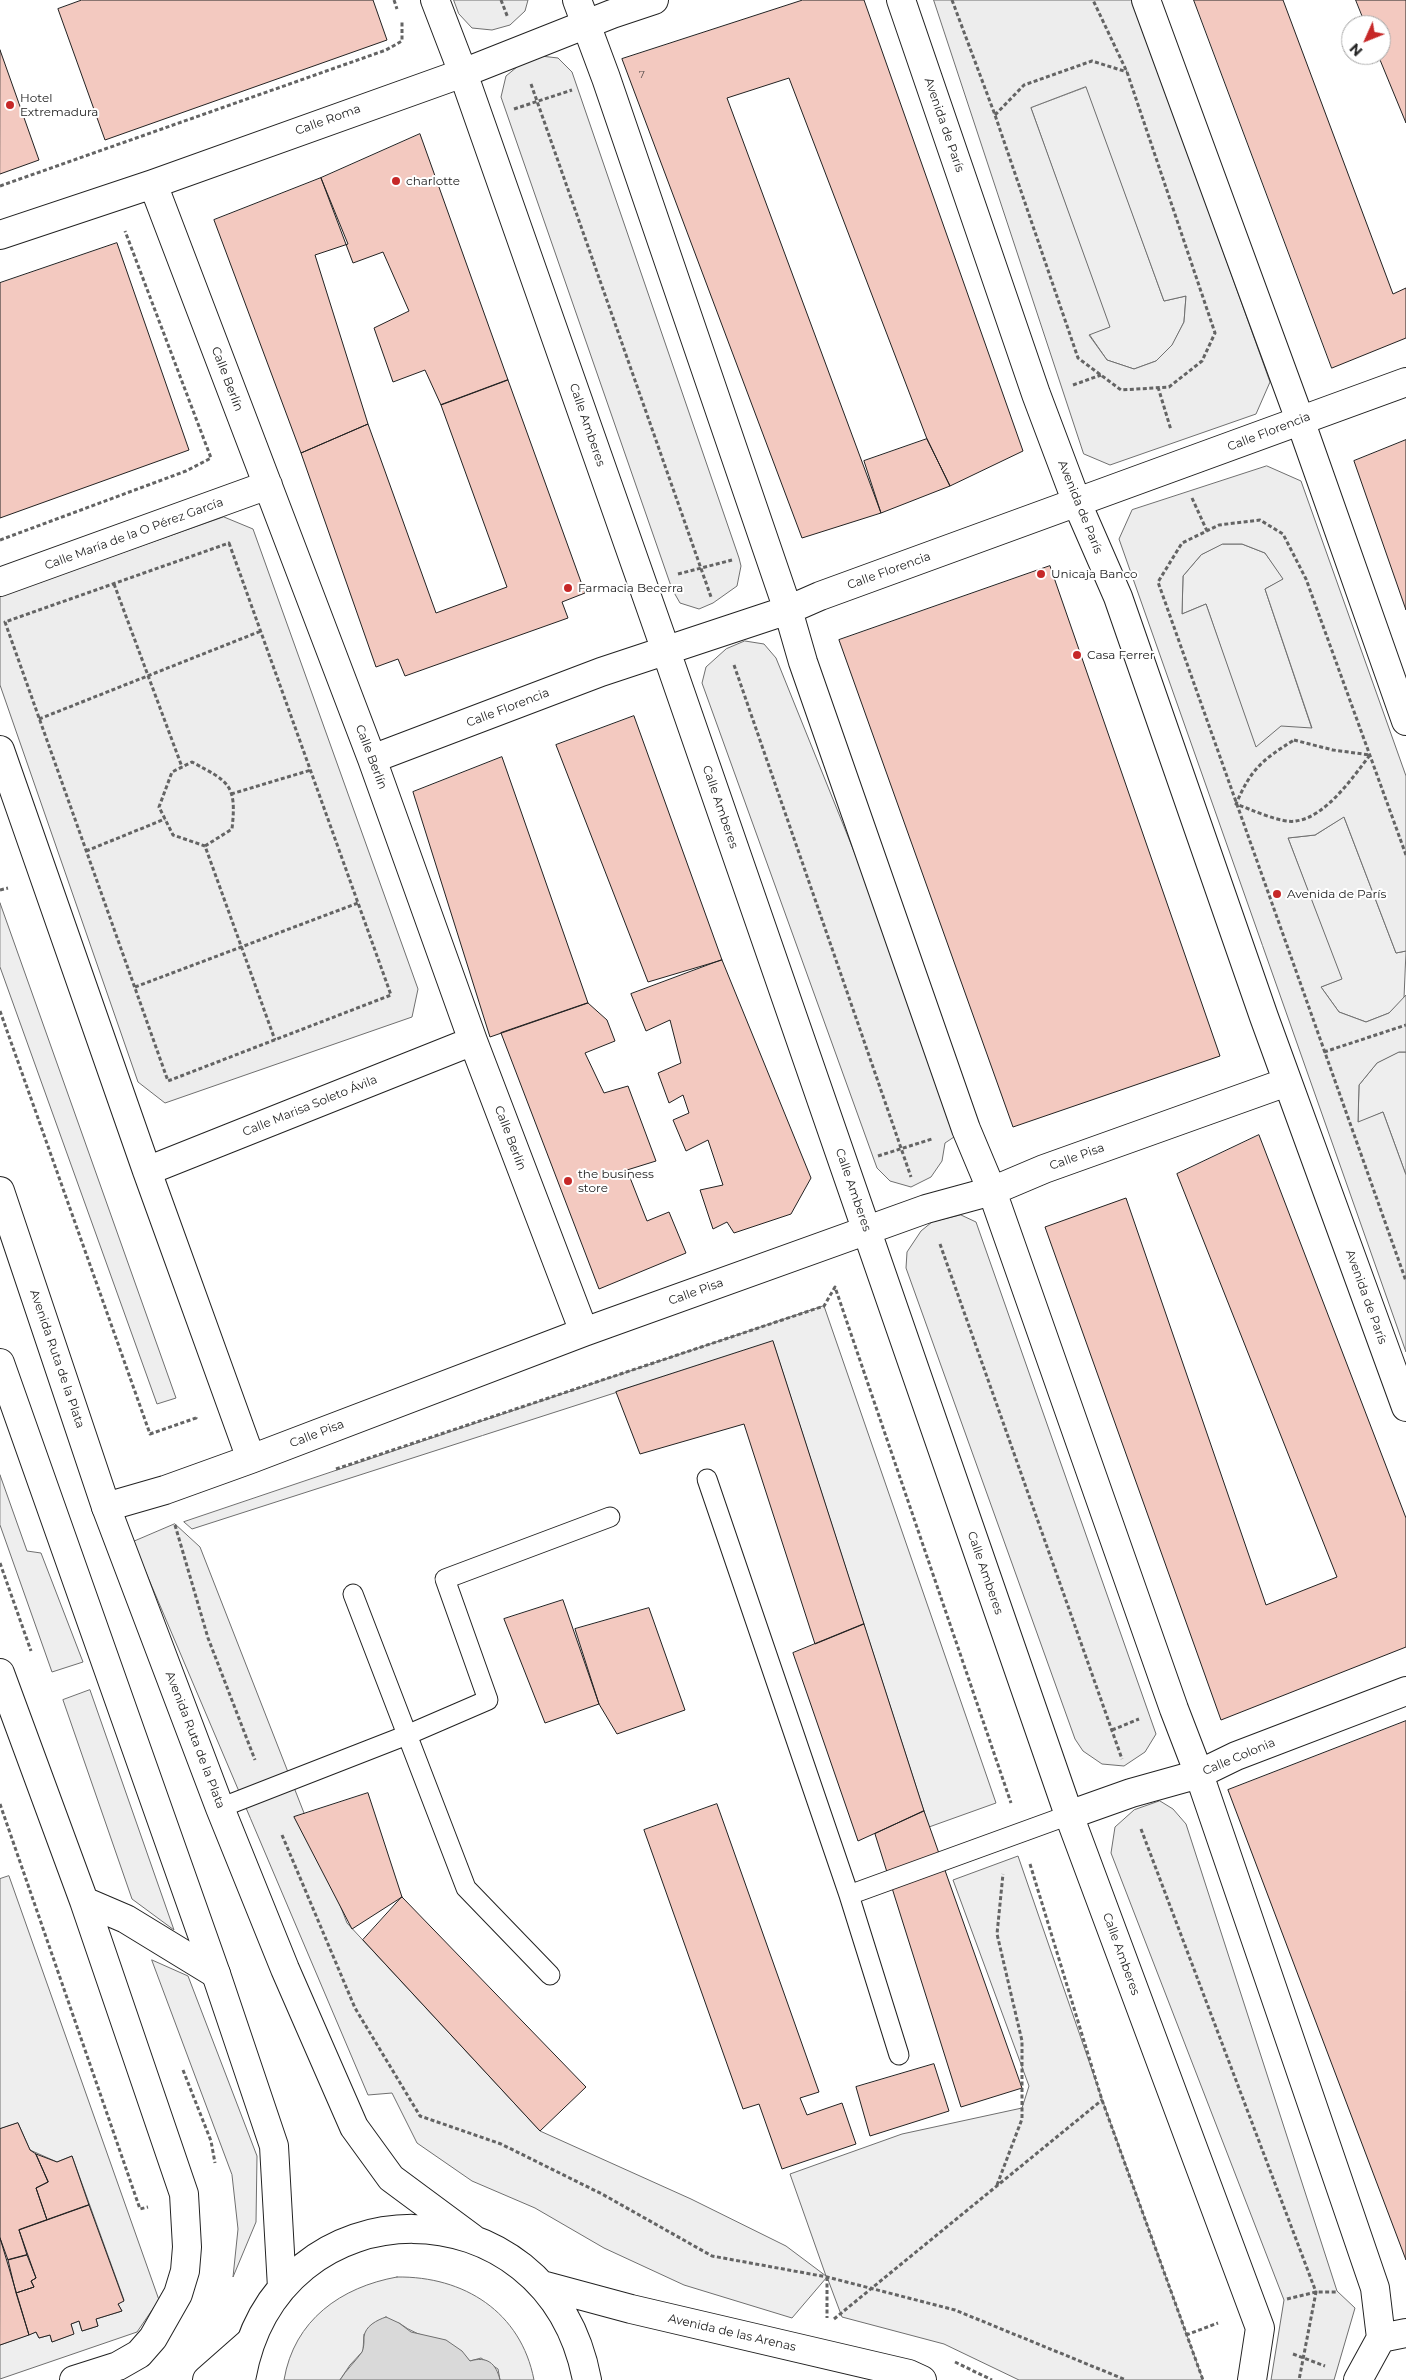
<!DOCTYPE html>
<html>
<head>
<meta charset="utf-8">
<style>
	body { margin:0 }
	#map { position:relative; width:1406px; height:2380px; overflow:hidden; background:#fff; font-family:Montserrat,sans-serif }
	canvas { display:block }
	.north { position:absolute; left:1341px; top:15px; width:50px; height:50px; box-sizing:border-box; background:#fff; border:1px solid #a7a7a7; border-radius:50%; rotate:226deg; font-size:14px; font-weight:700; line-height:20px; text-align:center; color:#222 }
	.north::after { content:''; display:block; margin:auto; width:18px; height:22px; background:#c62828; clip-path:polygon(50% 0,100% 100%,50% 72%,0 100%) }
</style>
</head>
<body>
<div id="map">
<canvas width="1406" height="2380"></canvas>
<div class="north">N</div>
</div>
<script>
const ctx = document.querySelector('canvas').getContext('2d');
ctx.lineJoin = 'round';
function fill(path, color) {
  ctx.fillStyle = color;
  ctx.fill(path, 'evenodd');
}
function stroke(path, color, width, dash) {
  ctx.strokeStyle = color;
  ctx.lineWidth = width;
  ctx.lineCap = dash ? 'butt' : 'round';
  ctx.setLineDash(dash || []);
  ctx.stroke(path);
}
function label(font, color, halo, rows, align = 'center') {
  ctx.font = font + ' Montserrat,sans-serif';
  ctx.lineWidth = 4;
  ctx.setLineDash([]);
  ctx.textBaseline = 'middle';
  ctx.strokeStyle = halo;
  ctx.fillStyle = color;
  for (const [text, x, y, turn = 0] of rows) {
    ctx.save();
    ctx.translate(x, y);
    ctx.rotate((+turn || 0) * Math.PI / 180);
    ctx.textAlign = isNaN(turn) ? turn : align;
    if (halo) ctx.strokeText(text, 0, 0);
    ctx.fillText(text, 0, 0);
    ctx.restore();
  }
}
const green = new Path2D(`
	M 1087,87 L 1164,301 L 1186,296 L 1184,322 L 1172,346 L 1156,361 L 1134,369 L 1107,360 L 1089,334 L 1109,327 L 1031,108 Z
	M 1222,544 L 1242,544 L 1265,553 L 1284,579 L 1265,589 L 1312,729 L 1255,748 L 1206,604 L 1182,614 L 1183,576 L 1201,555 Z
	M 1344,817 L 1396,953 L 1406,951 L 1404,998 L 1389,1013 L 1366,1022 L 1339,1012 L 1321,987 L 1341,979 L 1288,838 L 1315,835 Z
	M 0,903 L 176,1398 L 157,1404 L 0,967 Z
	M 1399,1052 L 1406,1052 L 1406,1175 L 1383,1112 L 1358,1123 L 1359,1085 L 1377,1063 Z
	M 824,1306 L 996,1803 L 929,1827 L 773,1342 L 192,1529 L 184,1522 Z
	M 0,1475 L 27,1551 L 41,1553 L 83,1662 L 52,1672 L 0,1525 Z
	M 175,1524 L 200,1547 L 347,1923 L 540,2131 L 691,2199 L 786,2246 L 826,2276 L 790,2174 L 902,2134 L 1022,2108 L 1029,2086 L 953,1880 L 1018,1856 L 1102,2099 L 1203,2380 L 1019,2380 L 944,2344 L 842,2317 L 827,2277 L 792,2318 L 684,2285 L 604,2248 L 535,2208 L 472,2181 L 417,2143 L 392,2093 L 368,2095 L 133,1542 Z
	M 90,1690 L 174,1930 L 132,1899 L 63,1700 Z
	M 9,1876 L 159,2300 L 137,2332 L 0,2379 L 0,2345 L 36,2332 L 39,2338 L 50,2335 L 52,2342 L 73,2334 L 71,2324 L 79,2321 L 82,2331 L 98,2326 L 96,2319 L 122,2311 L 118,2304 L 124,2300 L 72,2156 L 57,2162 L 30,2150 L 18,2123 L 0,2129 L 0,1879 Z
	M 152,1960 L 188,1976 L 257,2156 L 256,2222 L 233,2277 L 238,2229 L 232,2175 Z
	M 397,2277 C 464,2276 521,2312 534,2380 L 500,2380 L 498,2369 L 481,2358 L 470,2361 C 453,2341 421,2340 399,2323 L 364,2334 L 363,2351 L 350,2365 L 340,2380 L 284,2380 C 294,2320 341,2287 397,2277 Z`);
fill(green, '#eee');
stroke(green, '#6f6f6f', 1);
const parking = new Path2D(`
	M 454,0 L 528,0 L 525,11 L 510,25 L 492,30 L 472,28 L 459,14 Z
	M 934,0 L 1133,0 L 1270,382 L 1256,414 L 1110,465 L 1084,454 ZM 1086,87 L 1164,301 L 1186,296 L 1184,322 L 1172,345 L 1156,361 L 1134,369 L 1107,360 L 1089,335 L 1110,327 L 1031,108 Z
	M 541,56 L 558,58 L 572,72 L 739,558 L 741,566 L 737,586 L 713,603 L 699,609 L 680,603 L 672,589 L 501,97 L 506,76 L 523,62 Z
	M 1267,466 L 1301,481 L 1406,776 L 1406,951 L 1396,953 L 1344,817 L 1315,835 L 1288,838 L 1342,979 L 1321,987 L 1339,1012 L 1366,1022 L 1389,1013 L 1406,995 L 1406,1052 L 1399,1052 L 1377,1063 L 1359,1085 L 1358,1122 L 1383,1112 L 1406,1175 L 1406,1352 L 1119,539 L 1132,510 ZM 1223,544 L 1242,544 L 1265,553 L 1283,579 L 1265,589 L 1312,728 L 1281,726 L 1256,747 L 1206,604 L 1182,614 L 1183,576 L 1201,555 Z
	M 224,517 L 253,529 L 418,989 L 412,1017 L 165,1103 L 138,1082 L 0,685 L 0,596 Z
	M 745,641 L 764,644 L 776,658 L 966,1129 L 945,1143 L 942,1161 L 931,1177 L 911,1187 L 890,1181 L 877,1168 L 702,683 L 706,667 L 726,649 Z
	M 961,1215 L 976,1222 L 1156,1734 L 1145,1752 L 1124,1766 L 1102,1764 L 1083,1751 L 1075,1739 L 906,1268 L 907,1252 L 921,1231 L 932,1222 Z
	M 1160,1801 L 1173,1809 L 1186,1824 L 1337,2291 L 1355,2308 L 1334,2380 L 1271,2380 L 1284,2300 L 1111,1853 L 1115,1827 L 1134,1810 Z`);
fill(parking, '#ededed');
stroke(parking, '#6f6f6f', 1);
const water = new Path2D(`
	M 386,2317 L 399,2323 L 411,2332 L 446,2340 L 462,2351 L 470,2361 C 487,2356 496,2363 500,2380 L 340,2380 C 346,2370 355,2362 362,2352 C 364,2348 364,2342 364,2337 C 365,2326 377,2320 386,2317 Z`);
fill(water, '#d9d9d9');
stroke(water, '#6f6f6f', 1);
const building = new Path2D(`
	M 82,0 L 373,0 L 387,40 L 105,140 L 58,9 Z
	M 803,0 L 864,0 L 1023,451 L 950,486 L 927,439 L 789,78 L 727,98 L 881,513 L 802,538 L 622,59 Z
	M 1194,0 L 1283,0 L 1393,294 L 1406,288 L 1406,338 L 1332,368 Z
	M 1356,0 L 1406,0 L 1406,123 L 1378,55 L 1381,55 L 1381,25 L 1366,25 Z
	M 0,50 L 39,160 L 0,174 Z
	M 420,134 L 508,380 L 441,405 L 425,370 L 393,382 L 374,328 L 409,311 L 383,252 L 353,263 L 321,178 Z
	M 321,178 L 348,244 L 315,255 L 368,424 L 301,453 L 214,220 Z
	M 117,243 L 189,450 L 0,518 L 0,283 Z
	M 508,380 L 585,593 L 562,602 L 568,618 L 405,676 L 398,659 L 376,667 L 301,453 L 368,424 L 436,613 L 507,587 L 441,405 Z
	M 927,439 L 950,486 L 881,513 L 864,461 Z
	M 1406,440 L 1406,610 L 1354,461 Z
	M 1050,566 L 1220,1056 L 1013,1127 L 839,640 Z
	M 634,716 L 722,960 L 648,982 L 556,745 Z
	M 502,757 L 588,1003 L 490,1037 L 413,792 Z
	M 722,960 L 811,1178 L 791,1214 L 734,1233 L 727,1222 L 713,1229 L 700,1190 L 723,1185 L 708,1140 L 686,1151 L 673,1120 L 689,1113 L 683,1095 L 669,1103 L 658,1073 L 681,1063 L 670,1020 L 646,1031 L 631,994 Z
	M 588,1003 L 607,1020 L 615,1041 L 585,1053 L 604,1093 L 628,1086 L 656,1161 L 627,1170 L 647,1221 L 669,1212 L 686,1253 L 599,1289 L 501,1033 Z
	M 1259,1135 L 1406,1518 L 1406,1647 L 1221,1720 L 1045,1227 L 1126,1198 L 1266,1605 L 1337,1577 L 1177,1174 Z
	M 773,1341 L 864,1624 L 815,1644 L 744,1424 L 640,1454 L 616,1392 Z
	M 563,1600 L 599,1704 L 545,1723 L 504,1619 Z
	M 649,1608 L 685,1710 L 617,1734 L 599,1704 L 575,1629 Z
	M 864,1624 L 924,1811 L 858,1841 L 793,1653 Z
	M 1406,1721 L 1406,2260 L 1228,1790 Z
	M 368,1793 L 402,1897 L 352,1929 L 294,1817 Z
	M 717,1804 L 819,2092 L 800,2098 L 807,2115 L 842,2103 L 856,2144 L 782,2169 L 759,2104 L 743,2109 L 644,1830 Z
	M 924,1811 L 1022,2088 L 961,2107 L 875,1834 Z
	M 402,1897 L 586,2087 L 540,2131 L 363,1940 Z
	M 934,2064 L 949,2111 L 870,2136 L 856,2087 Z
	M 18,2123 L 30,2150 L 36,2154 L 48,2182 L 36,2188 L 47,2220 L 19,2230 L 27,2255 L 8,2260 L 0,2238 L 0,2129 Z
	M 36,2154 L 57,2162 L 72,2156 L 89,2205 L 47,2220 L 36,2188 L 48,2182 Z
	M 89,2205 L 124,2301 L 118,2304 L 122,2311 L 96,2319 L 98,2326 L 82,2331 L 79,2321 L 71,2324 L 74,2334 L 52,2342 L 50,2335 L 39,2338 L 36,2332 L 29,2335 L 16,2293 L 34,2287 L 31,2281 L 36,2278 L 19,2230 Z
	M 0,2238 L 29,2335 L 0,2345 Z
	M 27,2255 L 36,2278 L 31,2281 L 34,2287 L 16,2293 L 8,2260 Z`);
fill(building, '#f3c9c0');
stroke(building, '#222', 1);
const lane = new Path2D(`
	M 707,1479 L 849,1895 L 899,2055
	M 353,1594 L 466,1888 L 550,1975
	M 220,1808 L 407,1735 L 488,1700 L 445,1579 L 610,1517
	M 849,1895 L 1069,1815`);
const street = new Path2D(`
	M 435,0 L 463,73 L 666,651 L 1069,1815 L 1260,2328 L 1252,2380
	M 577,0 L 606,78 L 788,610 L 803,662 L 966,1129 L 992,1191 L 1174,1709 L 1199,1774 L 1375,2288 L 1381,2338 L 1358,2380
	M 901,0 L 1036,394 L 1077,503 L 1118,597 L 1264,1017 L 1406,1407
	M 1146,0 L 1300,420 L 1406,721
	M 153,184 L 372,759 L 473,1041 L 584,1332
	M 0,235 L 153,184 L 463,73 L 612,14 L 654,0
	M 0,582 L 268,485
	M 0,750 L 147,1171 L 251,1459
	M 372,759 L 601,672 L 788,610 L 820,596 L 1406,382
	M 147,1171 L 473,1041
	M 106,1507 L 165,1490 L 251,1459 L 584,1332 L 926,1209 L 992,1191 L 1044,1169 L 1287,1082
	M 0,1673 L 84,1901 L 184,2194 L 187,2247 L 185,2271 L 178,2294 L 153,2338 L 139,2354 L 118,2366 L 74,2380
	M 1069,1815 L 1131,1793 L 1199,1774 L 1236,1756 L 1406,1691
	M 84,1901 L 126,1919 L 216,1974
	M 1381,2338 L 1406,2333
	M 207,2380 L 249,2343`);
const primary = new Path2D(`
	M 0,1191 L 106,1507 L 220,1808 L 285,1969 L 354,2127 L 391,2178 L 472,2238
	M 0,1363 L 216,1974 L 274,2146 L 282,2288
	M 542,2285 L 631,2309 L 909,2374 L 922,2380
	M 241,2380 C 275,2178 549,2179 587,2380`);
stroke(lane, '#222', 21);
stroke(street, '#222', 30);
stroke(primary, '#222', 30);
stroke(new Path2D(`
	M 394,0 L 397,9
	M 501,0 L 508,18
	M 952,0 L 995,115 L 1078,358 L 1121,390 L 1169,387 L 1202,361 L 1215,333 L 1127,72 L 1093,0
	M 531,84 L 711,597
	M 514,109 L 572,90
	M 995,115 L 1024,85 L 1092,61 L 1127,72
	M 0,186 L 386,50 L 402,41 L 402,22
	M 1073,385 L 1101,375
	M 1158,387 L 1171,430
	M 1192,498 L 1207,531
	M 0,540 L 186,471 L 211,458 L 125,231
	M 229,543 L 391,995 L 168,1081 L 5,622 Z
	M 678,574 L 732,560
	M 114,584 L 182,767
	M 734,665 L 911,1177
	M 39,719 L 261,631
	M 1294,740 L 1333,750 L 1370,755 C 1353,777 1326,817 1296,821 C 1282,824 1250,809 1236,804 C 1251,769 1262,760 1294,740 Z
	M 231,794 L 311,770
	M 205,846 L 232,829 C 237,784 229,782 192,762 L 172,772 L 159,807 L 173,835 L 205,846 L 275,1040
	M 86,851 L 165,819
	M 1406,855 L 1306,579 L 1283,534 L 1260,520 L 1219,525 L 1182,543 L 1158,582 L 1406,1281
	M 0,890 L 8,888
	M 135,987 L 358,903
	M 0,1011 L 150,1434 L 196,1418 L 195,1416
	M 1324,1052 L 1406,1025
	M 878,1156 L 932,1139
	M 940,1244 L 1122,1759
	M 336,1469 L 824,1306 L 835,1287 L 1011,1803
	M 175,1525 L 208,1638 L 255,1760
	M 0,1563 L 31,1651
	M 1112,1730 L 1139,1719
	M 0,1804 L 140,2209 L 148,2207
	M 1141,1829 L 1316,2292 L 1299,2380
	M 282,1835 L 355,2008 L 420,2116 L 501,2144 L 602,2194 L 712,2256 L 827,2277 L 955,2310 L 1126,2380
	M 1030,1864 L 1102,2100 L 1203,2380
	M 183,2070 L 211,2141 L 215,2163
	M 997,2185 L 1022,2119 L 1022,2041 L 997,1934 L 1003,1874
	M 827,2277 L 827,2318
	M 1287,2299 L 1316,2292 L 1337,2292
	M 834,2319 L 1102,2100
	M 1186,2335 L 1218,2323
	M 1293,2354 L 1325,2366
	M 955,2362 L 992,2380`), '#646464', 3, [4, 2.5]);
stroke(lane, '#fff', 19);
stroke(street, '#fff', 28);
stroke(primary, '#fff', 28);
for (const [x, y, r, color] of [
	[10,105,5,"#c62828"],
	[396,181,5,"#c62828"],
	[1041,574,5,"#c62828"],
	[568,588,5,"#c62828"],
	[1077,655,5,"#c62828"],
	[1277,894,5,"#c62828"],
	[568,1181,5,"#c62828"]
]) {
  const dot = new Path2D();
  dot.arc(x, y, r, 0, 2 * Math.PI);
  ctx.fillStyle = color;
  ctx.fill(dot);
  stroke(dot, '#fff', 2);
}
label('10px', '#564c4a', null, [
	["7",642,75]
]);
label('12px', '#222', '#fff', [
	["Hotel",20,98],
	["Extremadura",20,112],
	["charlotte",406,181],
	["Unicaja Banco",1051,574],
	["Farmacia Becerra",578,588],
	["Casa Ferrer",1087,655],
	["Avenida de París",1287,894],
	["the business",578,1174],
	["store",578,1188]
], 'left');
label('12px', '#222', '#fff', [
	["Calle Roma",328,120,-20],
	["Avenida de París",944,125,71],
	["Calle Berlín",227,379,69],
	["Calle Amberes",587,425,71],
	["Calle Florencia",1269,432,-21],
	["Avenida de París",1080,507,68],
	["Calle María de la O Pérez García",134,534,-20],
	["Calle Florencia",889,571,-20],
	["Calle Florencia",508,708,-21],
	["Calle Berlín",371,757,69],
	["Calle Amberes",720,807,71],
	["Calle Marisa Soleto Ávila",310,1106,-22],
	["Calle Berlín",510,1138,69],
	["Calle Pisa",1077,1157,-20],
	["Calle Amberes",853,1190,71],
	["Calle Pisa",696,1292,-20],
	["Avenida de París",1366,1297,70],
	["Avenida Ruta de la Plata",57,1359,71],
	["Calle Pisa",317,1434,-21],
	["Calle Amberes",985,1573,71],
	["Avenida Ruta de la Plata",195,1740,69],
	["Calle Colonia",1239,1757,-23],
	["Calle Amberes",1121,1954,70],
	["Avenida de las Arenas",732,2333,13]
]);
</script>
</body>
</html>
